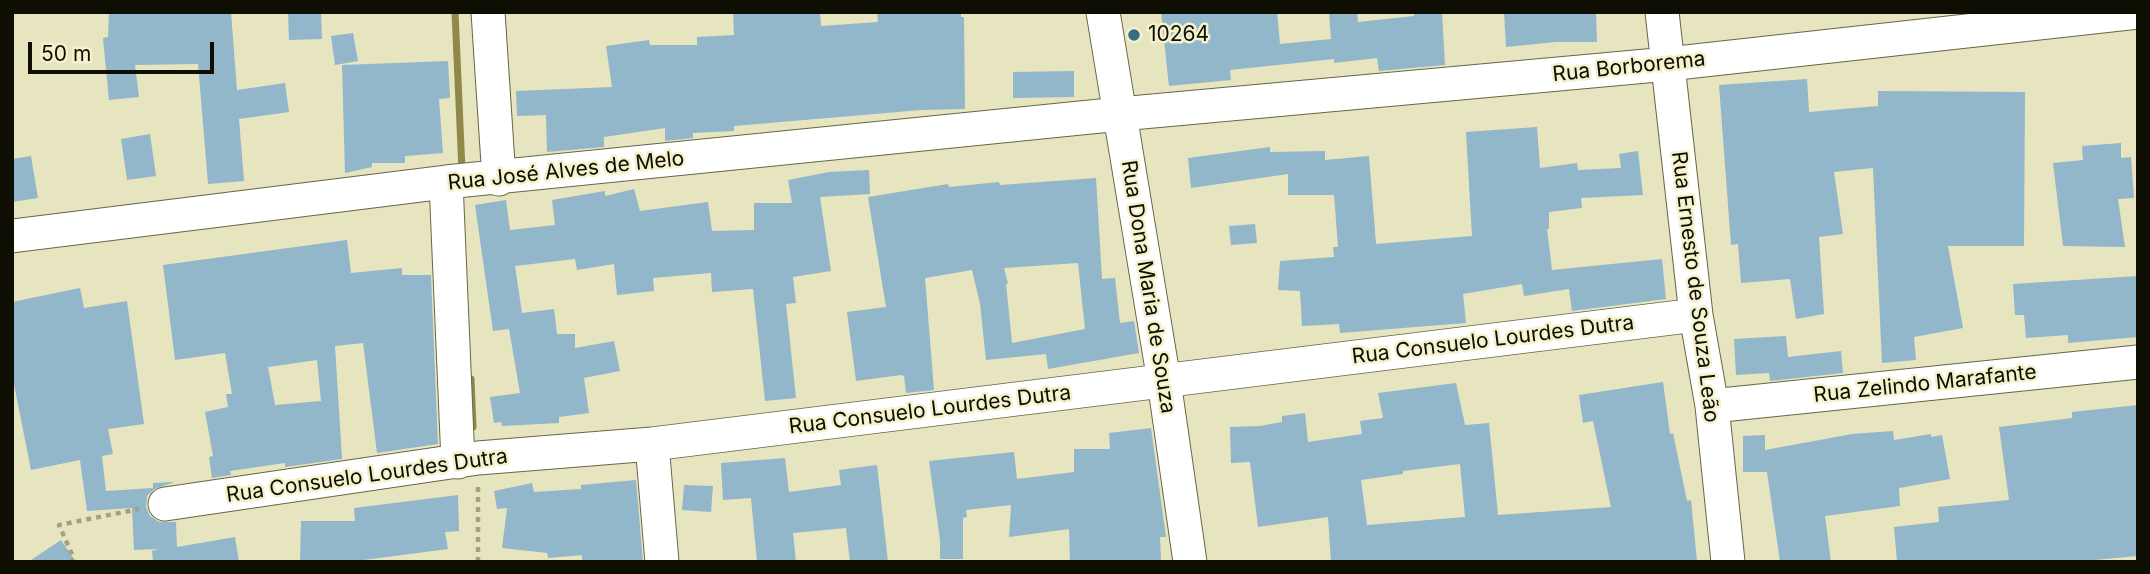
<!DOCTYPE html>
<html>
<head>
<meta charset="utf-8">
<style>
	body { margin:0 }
	#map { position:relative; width:2150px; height:574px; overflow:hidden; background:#e7e4c0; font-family:Inter,sans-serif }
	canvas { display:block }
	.frame { position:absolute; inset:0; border:14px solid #0f0e03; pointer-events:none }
	.scale { position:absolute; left:28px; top:42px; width:186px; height:32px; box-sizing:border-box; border:4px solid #0f0e03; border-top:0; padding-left:9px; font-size:21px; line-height:24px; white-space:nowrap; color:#0f0e03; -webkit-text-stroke:5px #f4f2cc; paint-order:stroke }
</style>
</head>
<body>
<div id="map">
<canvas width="2150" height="574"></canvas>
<div class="frame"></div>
<div class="scale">50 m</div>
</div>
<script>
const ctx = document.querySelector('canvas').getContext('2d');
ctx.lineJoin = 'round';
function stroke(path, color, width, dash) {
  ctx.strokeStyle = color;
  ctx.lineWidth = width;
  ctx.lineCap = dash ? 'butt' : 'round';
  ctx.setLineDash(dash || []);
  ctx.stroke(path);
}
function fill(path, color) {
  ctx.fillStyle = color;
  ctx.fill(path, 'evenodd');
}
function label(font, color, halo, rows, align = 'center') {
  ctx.font = font + ' Inter,sans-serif';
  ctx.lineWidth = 5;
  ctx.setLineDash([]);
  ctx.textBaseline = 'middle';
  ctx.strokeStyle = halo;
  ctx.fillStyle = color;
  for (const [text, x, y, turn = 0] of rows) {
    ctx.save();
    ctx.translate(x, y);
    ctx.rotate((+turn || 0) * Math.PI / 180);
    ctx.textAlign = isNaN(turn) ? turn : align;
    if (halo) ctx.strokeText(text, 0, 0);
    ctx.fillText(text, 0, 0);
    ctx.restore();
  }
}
stroke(new Path2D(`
	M 455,12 L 462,171
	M 471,379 L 473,427`), '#8e8849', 7);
fill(new Path2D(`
	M 109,12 L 231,12 L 237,90 L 285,83 L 289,112 L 239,119 L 244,181 L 208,184 L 198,64 L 135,65 L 139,97 L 109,100 L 103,38 L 108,37 Z
	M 288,12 L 321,12 L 322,39 L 289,40 Z
	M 733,12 L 820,12 L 821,26 L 878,22 L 877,12 L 961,12 L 961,17 L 964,17 L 965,109 L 921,110 L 734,126 L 734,131 L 693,133 L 693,138 L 665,141 L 665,128 L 604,137 L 604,147 L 547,152 L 546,115 L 517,116 L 516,91 L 612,87 L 606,46 L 649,40 L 650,45 L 697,45 L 697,37 L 734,35 Z
	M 1161,12 L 1277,12 L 1280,44 L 1331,39 L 1329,12 L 1357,12 L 1358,22 L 1414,16 L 1414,12 L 1442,12 L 1445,65 L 1379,71 L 1377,58 L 1334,63 L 1334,59 L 1230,70 L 1231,80 L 1169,86 Z
	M 1504,12 L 1596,12 L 1597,42 L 1556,42 L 1506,47 Z
	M 353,33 L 358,61 L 335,65 L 331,36 Z
	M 448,61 L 450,98 L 439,99 L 443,153 L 405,156 L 405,163 L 372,163 L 372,167 L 345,173 L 342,65 Z
	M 1074,71 L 1074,97 L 1013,98 L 1013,72 Z
	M 1807,79 L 1809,112 L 1878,106 L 1878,91 L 2025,92 L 2024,246 L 1948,246 L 1963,328 L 1914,337 L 1916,360 L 1882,363 L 1873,168 L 1834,172 L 1843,234 L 1819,237 L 1824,314 L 1796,319 L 1790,279 L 1741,283 L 1738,244 L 1731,245 L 1719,85 Z
	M 1537,127 L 1540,168 L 1577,163 L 1578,170 L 1621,168 L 1619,154 L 1638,151 L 1643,195 L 1581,198 L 1582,208 L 1549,212 L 1549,229 L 1547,229 L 1552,270 L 1662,259 L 1666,299 L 1572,311 L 1569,289 L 1524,296 L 1522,284 L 1463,294 L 1466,323 L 1340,333 L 1339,324 L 1302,326 L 1300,291 L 1278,290 L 1280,261 L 1334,257 L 1333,247 L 1338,247 L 1334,195 L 1288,195 L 1288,174 L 1191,188 L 1188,158 L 1270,147 L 1270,152 L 1325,151 L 1325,160 L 1369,156 L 1376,244 L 1472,236 L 1466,132 Z
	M 150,134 L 156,176 L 127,180 L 121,139 Z
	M 2121,143 L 2121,158 L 2131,157 L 2134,198 L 2118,199 L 2125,247 L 2063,246 L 2053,163 L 2083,160 L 2082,146 Z
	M 31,156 L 38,198 L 12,202 L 12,159 Z
	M 869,170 L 870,194 L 820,197 L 831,271 L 793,277 L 796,303 L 786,304 L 796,398 L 765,401 L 753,289 L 712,292 L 711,273 L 653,278 L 654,291 L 617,295 L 614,264 L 577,270 L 575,259 L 515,266 L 522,313 L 554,309 L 557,334 L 575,334 L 575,348 L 614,341 L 620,371 L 584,378 L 589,413 L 559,417 L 559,423 L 502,426 L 501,422 L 494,423 L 490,397 L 520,393 L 509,329 L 493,331 L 475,205 L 506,200 L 510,230 L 555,225 L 552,200 L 605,191 L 605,196 L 634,189 L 640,211 L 708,202 L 712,231 L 754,230 L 754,203 L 792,203 L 788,180 L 829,172 Z
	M 1096,178 L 1102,279 L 1115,278 L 1120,323 L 1134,321 L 1139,353 L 1048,369 L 1046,354 L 986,360 L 980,304 L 972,270 L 925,278 L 934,390 L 906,393 L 904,376 L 901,375 L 856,381 L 847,312 L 886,307 L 868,197 L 948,184 L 949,187 L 999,182 L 1000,185 ZM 1078,263 L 1085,329 L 1012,343 L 1006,284 L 1008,284 L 1004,268 Z
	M 1255,224 L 1257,243 L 1231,245 L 1229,226 Z
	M 347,240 L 351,273 L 402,268 L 402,275 L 431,275 L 438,444 L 377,453 L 363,343 L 335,346 L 342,459 L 285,467 L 285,463 L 230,471 L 231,475 L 212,478 L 209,457 L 213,456 L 205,412 L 228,407 L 226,394 L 232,394 L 225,353 L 175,360 L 163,265 ZM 317,360 L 321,401 L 275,405 L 268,367 Z
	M 2138,276 L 2138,337 L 2068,343 L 2068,335 L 2026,338 L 2024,315 L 2015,315 L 2013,284 Z
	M 80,288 L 84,308 L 127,301 L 144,424 L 108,429 L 113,454 L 102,456 L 106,491 L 153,488 L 153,483 L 175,482 L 154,489 L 147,496 L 146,507 L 150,516 L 159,522 L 176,522 L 177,547 L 235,537 L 239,562 L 153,562 L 152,551 L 158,549 L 134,550 L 132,508 L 87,511 L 80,460 L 31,470 L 12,374 L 12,302 Z
	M 1786,336 L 1788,357 L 1841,351 L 1843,373 L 1770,381 L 1769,373 L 1736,375 L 1734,339 Z
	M 1663,382 L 1670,434 L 1673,433 L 1687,501 L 1691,500 L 1697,562 L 1331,562 L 1328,517 L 1258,527 L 1250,462 L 1231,463 L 1230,427 L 1260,426 L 1282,422 L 1282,416 L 1305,413 L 1308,442 L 1362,434 L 1360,421 L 1383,418 L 1378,393 L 1456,383 L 1465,425 L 1489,423 L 1498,515 L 1611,507 L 1593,421 L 1583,423 L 1579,395 ZM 1460,464 L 1465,517 L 1367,525 L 1361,480 L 1403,474 L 1403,471 Z
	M 2138,405 L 2138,556 L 2094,560 L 2093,562 L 1897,562 L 1894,527 L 1939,522 L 1938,507 L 2009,500 L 1999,427 L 2072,418 L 2072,412 Z
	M 1151,428 L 1166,537 L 1160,537 L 1161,562 L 1070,562 L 1069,529 L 1009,537 L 1011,505 L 966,510 L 967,517 L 963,518 L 963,559 L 940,559 L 940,540 L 929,461 L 1014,452 L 1017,479 L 1074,472 L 1074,449 L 1110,449 L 1109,433 Z
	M 1893,431 L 1894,440 L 1931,434 L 1931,437 L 1942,435 L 1950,479 L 1899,488 L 1900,506 L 1825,516 L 1831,562 L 1780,562 L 1767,472 L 1743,472 L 1743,436 L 1765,435 L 1765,450 L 1852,434 Z
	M 785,458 L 789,492 L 841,485 L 839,470 L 877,465 L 888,562 L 850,562 L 846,528 L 793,533 L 796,562 L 757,562 L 751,498 L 723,500 L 721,463 Z
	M 636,480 L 643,562 L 582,562 L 582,555 L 548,558 L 547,553 L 502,548 L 507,508 L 497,509 L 494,491 L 532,483 L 534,492 L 581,489 L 581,485 Z
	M 684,485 L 713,486 L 711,512 L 682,510 Z
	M 458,495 L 459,531 L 445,532 L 448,549 L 356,561 L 300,560 L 301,521 L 355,521 L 354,508 Z
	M 61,540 L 76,562 L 28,562 Z`), '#92b6ca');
const minor = new Path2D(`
	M 488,12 L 499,179
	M 1103,12 L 1164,381 L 1190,562
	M 1662,12 L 1696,315 L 1712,406 L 1728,562
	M 446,182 L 458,462
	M 12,236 L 446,182 L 1120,114 L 1668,64 L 2138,12
	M 1712,406 L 2138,362
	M 652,444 L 662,562
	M 165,504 L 478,458 L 652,444 L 1696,315`);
stroke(minor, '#686645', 35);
stroke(new Path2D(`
	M 70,562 L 74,559 L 59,525 L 139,509
	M 478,562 L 478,486`), '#a3a185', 4.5, [5, 5]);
stroke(minor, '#fff', 33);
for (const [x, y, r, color] of [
	[1134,35,7,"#366c87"]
]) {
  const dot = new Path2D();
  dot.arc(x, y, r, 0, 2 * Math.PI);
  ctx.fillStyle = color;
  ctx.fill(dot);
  stroke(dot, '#f4f2cc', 2.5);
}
label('21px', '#0f0e03', '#f4f2cc', [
	["10264",1148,35]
], 'left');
label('21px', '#0f0e03', '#f4f2cc', [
	["Rua Borborema",1629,67,-6],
	["Rua José Alves de Melo",566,171,-6],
	["Rua Dona Maria de Souza",1148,287,81],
	["Rua Ernesto de Souza Leão",1695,287,83],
	["Rua Consuelo Lourdes Dutra",1493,340,-7],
	["Rua Zelindo Marafante",1925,384,-6],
	["Rua Consuelo Lourdes Dutra",930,410,-7],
	["Rua Consuelo Lourdes Dutra",367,476,-8]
]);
</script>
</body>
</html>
